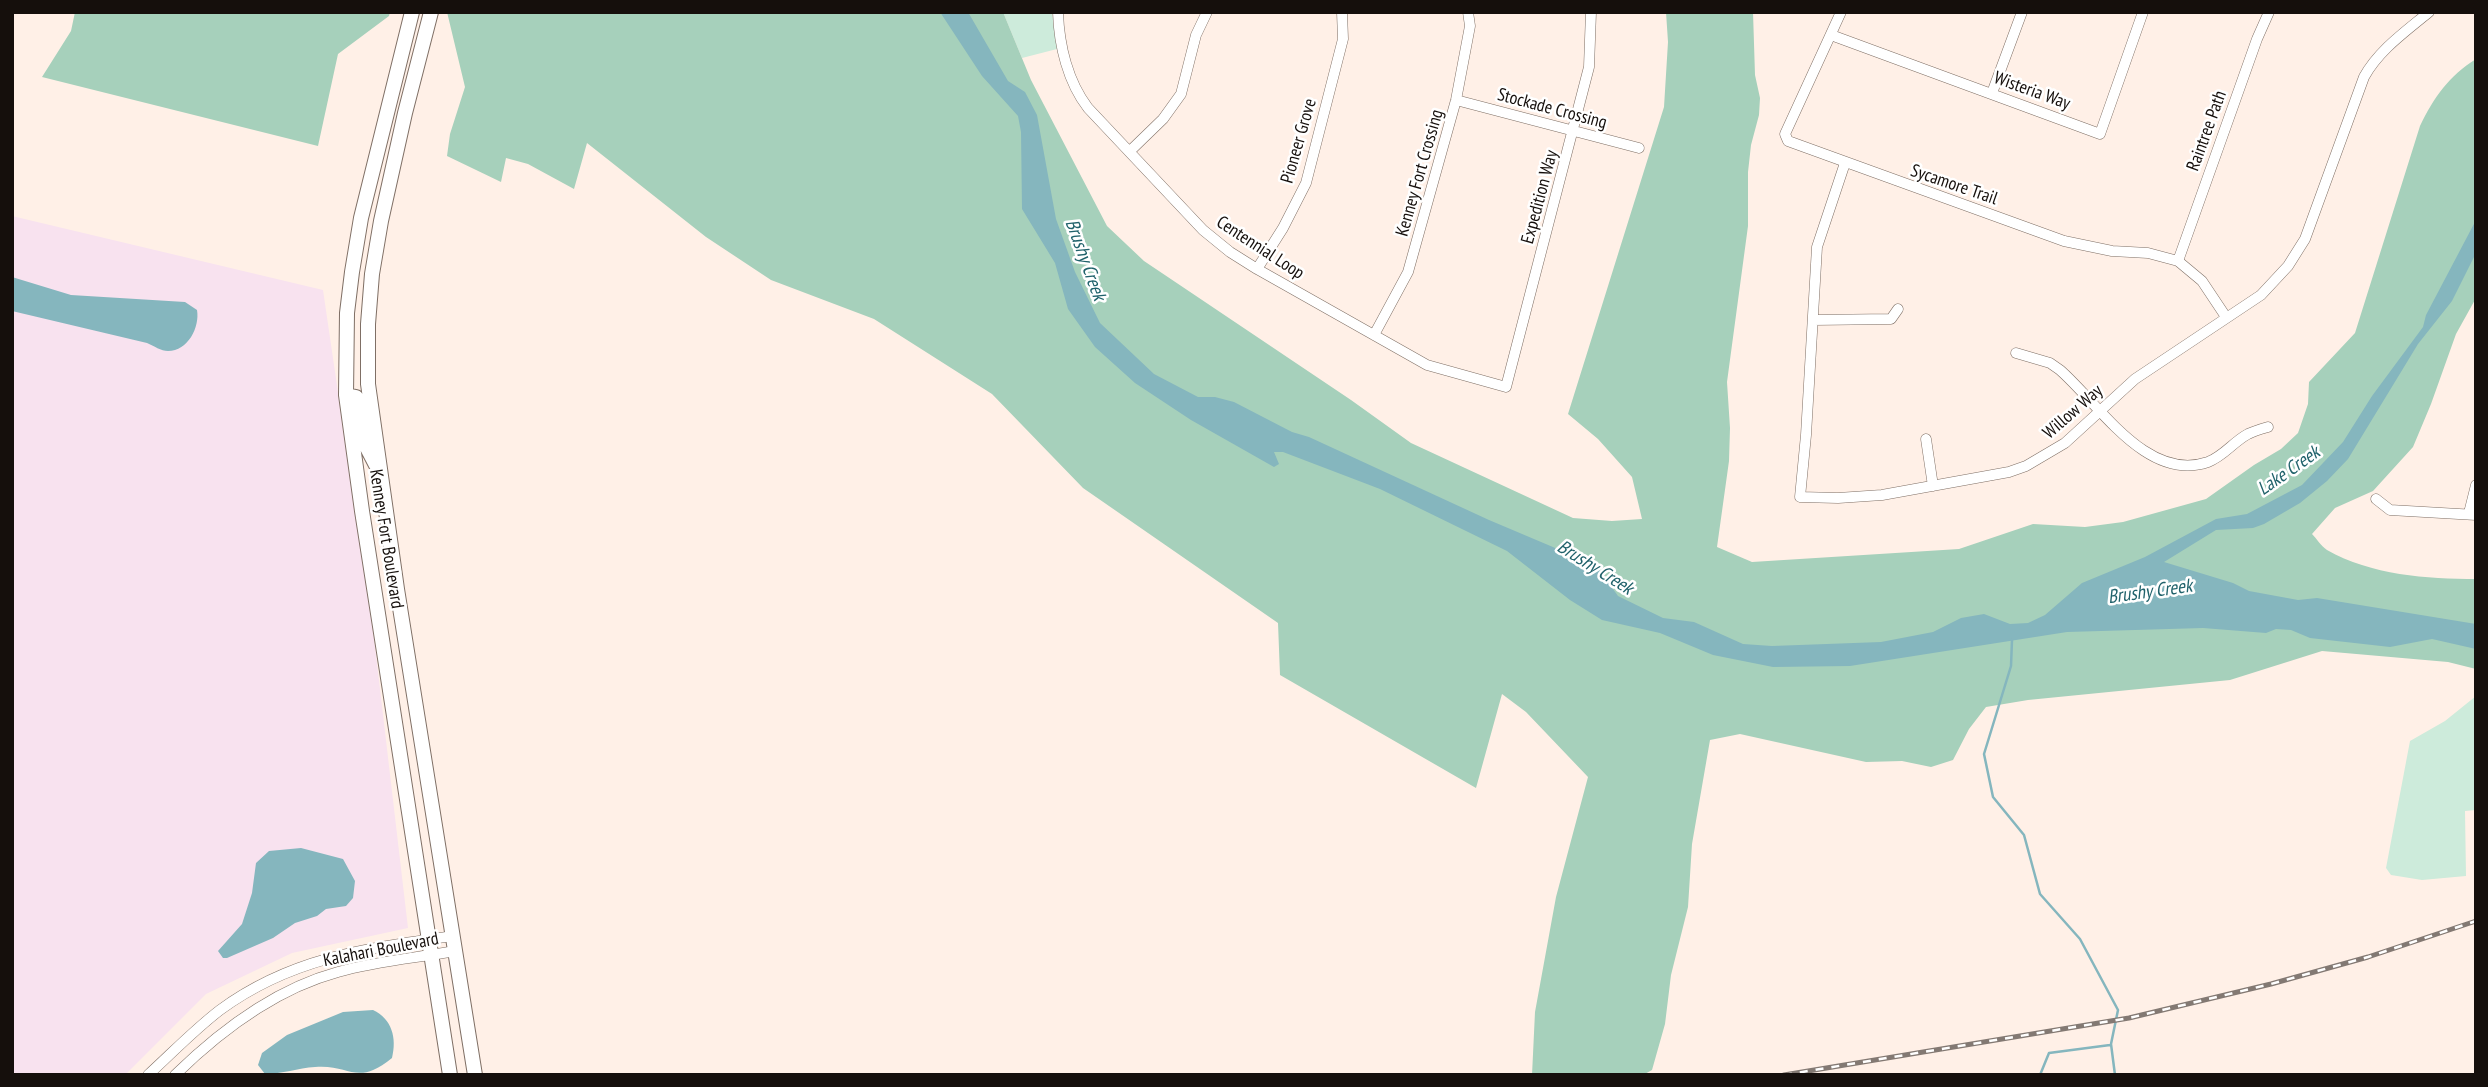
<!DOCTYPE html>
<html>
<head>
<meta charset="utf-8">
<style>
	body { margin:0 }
	#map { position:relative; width:2488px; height:1087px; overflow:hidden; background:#fff0e7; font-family:"PT Sans Narrow",sans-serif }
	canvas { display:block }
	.frame { position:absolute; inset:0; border:14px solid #150f0c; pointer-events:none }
</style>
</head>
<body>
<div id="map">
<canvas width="2488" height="1087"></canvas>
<div class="frame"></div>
</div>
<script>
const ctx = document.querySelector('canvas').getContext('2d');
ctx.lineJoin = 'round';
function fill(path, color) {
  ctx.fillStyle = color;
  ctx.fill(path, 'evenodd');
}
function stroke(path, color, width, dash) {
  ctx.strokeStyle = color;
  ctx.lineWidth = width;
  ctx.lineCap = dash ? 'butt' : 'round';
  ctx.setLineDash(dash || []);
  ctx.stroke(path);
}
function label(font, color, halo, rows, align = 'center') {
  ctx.font = font + ' "PT Sans Narrow",sans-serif';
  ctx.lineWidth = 5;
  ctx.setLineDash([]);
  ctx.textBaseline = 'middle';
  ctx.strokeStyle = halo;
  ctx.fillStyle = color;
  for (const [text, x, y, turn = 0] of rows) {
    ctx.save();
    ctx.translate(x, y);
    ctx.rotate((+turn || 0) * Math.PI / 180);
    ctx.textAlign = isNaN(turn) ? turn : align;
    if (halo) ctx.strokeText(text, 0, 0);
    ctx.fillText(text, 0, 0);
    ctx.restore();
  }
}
fill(new Path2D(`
	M 12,216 L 323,290 L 374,638 L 408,928 L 292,953 L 206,994 L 125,1075 L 12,1075 Z`), '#f8e2ef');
fill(new Path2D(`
	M 1003,12 L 1052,12 L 1057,49 L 1022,58 Z
	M 2476,696 L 2476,810 L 2465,811 L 2466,876 L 2422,880 L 2391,875 L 2386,868 L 2410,741 L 2445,721 Z`), '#cdebdb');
fill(new Path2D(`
	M 75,12 L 390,12 L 389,16 L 338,54 L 318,146 L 42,77 L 71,31 Z
	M 447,12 L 1003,12 L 1031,80 L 1107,226 L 1144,261 L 1351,400 L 1411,443 L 1573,518 L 1612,521 L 1642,519 L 1632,477 L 1598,439 L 1568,414 L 1664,107 L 1668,42 L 1666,12 L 1753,12 L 1755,75 L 1760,98 L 1759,115 L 1751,145 L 1748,172 L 1748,226 L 1727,382 L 1730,428 L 1729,461 L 1717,547 L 1752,562 L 1959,549 L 2033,524 L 2085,527 L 2123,522 L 2206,499 L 2254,465 L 2281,449 L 2298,433 L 2308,404 L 2309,382 L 2355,333 L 2420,126 C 2434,97 2449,76 2476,59 L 2476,298 L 2456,334 L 2431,404 L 2413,447 L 2373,491 L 2335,508 L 2312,534 C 2317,539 2321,546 2327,550 C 2371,575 2427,579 2476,579 L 2476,669 L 2448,662 L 2322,651 L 2230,680 L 2028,700 L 1986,707 L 1969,729 L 1953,760 L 1931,767 L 1902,761 L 1866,762 L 1740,734 L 1710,740 L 1692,844 L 1688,907 L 1671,975 L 1665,1024 L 1652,1070 L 1643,1075 L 1532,1075 L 1535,1012 L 1556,897 L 1588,777 L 1526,712 L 1502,694 L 1476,788 L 1280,675 L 1278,623 L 1083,488 L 992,394 L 874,319 L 771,280 L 706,237 L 587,143 L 574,189 L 528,164 L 506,158 L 501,182 L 447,156 L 450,134 L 465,87 Z`), '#a6d0bb');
fill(new Path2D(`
	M 940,12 L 968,12 L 1008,81 L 1025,92 L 1037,115 L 1056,219 L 1075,272 L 1100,323 L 1154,374 L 1198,397 L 1215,397 L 1234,402 L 1292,432 L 1309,437 L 1489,520 L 1586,561 L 1598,568 L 1618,596 L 1663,618 L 1694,622 L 1743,644 L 1772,646 L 1881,642 L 1933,632 L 1961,618 L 1984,614 L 2010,624 L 2028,623 L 2045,615 L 2082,583 L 2145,557 L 2216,519 L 2247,514 L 2302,485 L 2343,442 L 2372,396 L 2423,327 L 2426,315 L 2476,220 L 2476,253 L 2452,301 L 2418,344 L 2348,459 L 2327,481 L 2300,503 L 2264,524 L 2253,528 L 2216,530 L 2164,562 L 2233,583 L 2249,591 L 2298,600 L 2317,598 L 2476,624 L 2476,649 L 2432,639 L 2390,647 L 2310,638 L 2291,630 L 2276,629 L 2266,633 L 2203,628 L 2067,632 L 1850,666 L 1773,667 L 1713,655 L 1660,633 L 1602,620 L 1570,600 L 1507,551 L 1380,489 L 1283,452 L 1274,452 L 1279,464 L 1274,467 L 1191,420 L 1135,383 L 1095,347 L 1068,309 L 1055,263 L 1022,209 L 1021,132 L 1018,116 L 982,76 Z
	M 12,277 L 71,295 L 185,302 L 197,310 C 200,327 188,351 168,351 C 161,351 154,346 147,343 L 12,311 Z
	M 301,848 L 343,859 L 355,881 L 353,898 L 346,906 L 326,909 L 317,916 L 295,923 L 273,938 L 227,958 L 223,958 L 218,951 L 242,924 L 252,893 L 256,863 L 269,851 Z
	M 373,1010 C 392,1019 397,1038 392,1058 C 356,1087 351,1064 315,1067 C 298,1068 282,1074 265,1074 L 258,1065 L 262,1053 L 287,1035 L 343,1012 Z`), '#85b6be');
stroke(new Path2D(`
	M 2012,640 L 2011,666 L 1984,754 L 1993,797 L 2024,835 L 2040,894 L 2080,939 L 2118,1010 L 2111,1044 L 2115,1075
	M 2040,1075 L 2049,1053 L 2110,1045`), '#85b6be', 2.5);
const street = new Path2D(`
	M 1058,12 C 1059,46 1068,82 1088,108 L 1203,230 L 1230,252 L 1257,269 L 1427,365 L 1506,387 L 1589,67 L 1591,12
	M 1841,12 L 1785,134 L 1788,141 L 2064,241 L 2112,251 L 2148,253 L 2178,261 L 2202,281 L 2226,317
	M 1831,35 L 2100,134 L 2143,12
	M 1992,93 L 2022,12
	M 1456,100 L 1639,148
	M 1130,151 L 1163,119 L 1181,94 L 1196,35 L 1207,12
	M 1845,163 L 1817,247 L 1806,435 L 1800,497 L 1838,498 L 1882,495 L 2009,472 L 2026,466 L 2065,443 L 2135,379 L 2261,295 L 2288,266 L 2305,239 L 2364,77 C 2379,50 2405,32 2429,12
	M 2178,261 L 2257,39 L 2269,12
	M 1257,269 L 1283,228 L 1306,183 L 1343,39 L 1342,12
	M 1813,320 L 1891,319 L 1898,309
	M 1374,335 L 1408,272 L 1456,100 L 1470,26 L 1468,12
	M 2016,353 L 2050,363 L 2060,370 C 2100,405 2147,483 2208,462 C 2224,456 2233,442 2248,434 C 2254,431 2261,429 2268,427
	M 1926,439 L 1933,486
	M 2376,499 L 2390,510 L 2476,515
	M 2469,513 L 2476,485
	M 148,1075 C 172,1053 194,1030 220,1010 C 292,957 368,948 453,936
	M 175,1075 C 221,1030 275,989 338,972 C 376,961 416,958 455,951`);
const secondary = new Path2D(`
	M 412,12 L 361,218 L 352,272 L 347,313 L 346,395 L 362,511 L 450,1075
	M 431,12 L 405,113 L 381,221 L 372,274 L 368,324 L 368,384 L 397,589 L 475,1075
	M 346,395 L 356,397 L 363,440 L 376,465`);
stroke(street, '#7f6f65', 11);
stroke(secondary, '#7f6f65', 16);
stroke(street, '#fff', 10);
stroke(secondary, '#fff', 14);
const rail = new Path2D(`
	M 1784,1075 L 2129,1018 L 2271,984 L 2368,957 L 2476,921`);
stroke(rail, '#837973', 5);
stroke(rail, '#fff', 2.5, [8]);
label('18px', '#150f0c', '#fff', [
	["Wisteria Way",2032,91,20],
	["Stockade Crossing",1552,109,15],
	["Raintree Path",2207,131,-70],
	["Pioneer Grove",1299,141,-74],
	["Kenney Fort Crossing",1420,173,-74],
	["Sycamore Trail",1954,185,19],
	["Expedition Way",1540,197,-75],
	["Centennial Loop",1260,248,33],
	["Willow Way",2073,412,-41],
	["Kenney Fort Boulevard",386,539,81],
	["Kalahari Boulevard",381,950,-11]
]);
label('italic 19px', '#20626b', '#fff', [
	["Brushy Creek",1085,260,70],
	["Lake Creek",2289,471,-35],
	["Brushy Creek",1595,568,32],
	["Brushy Creek",2150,592,-8]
]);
</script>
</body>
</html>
